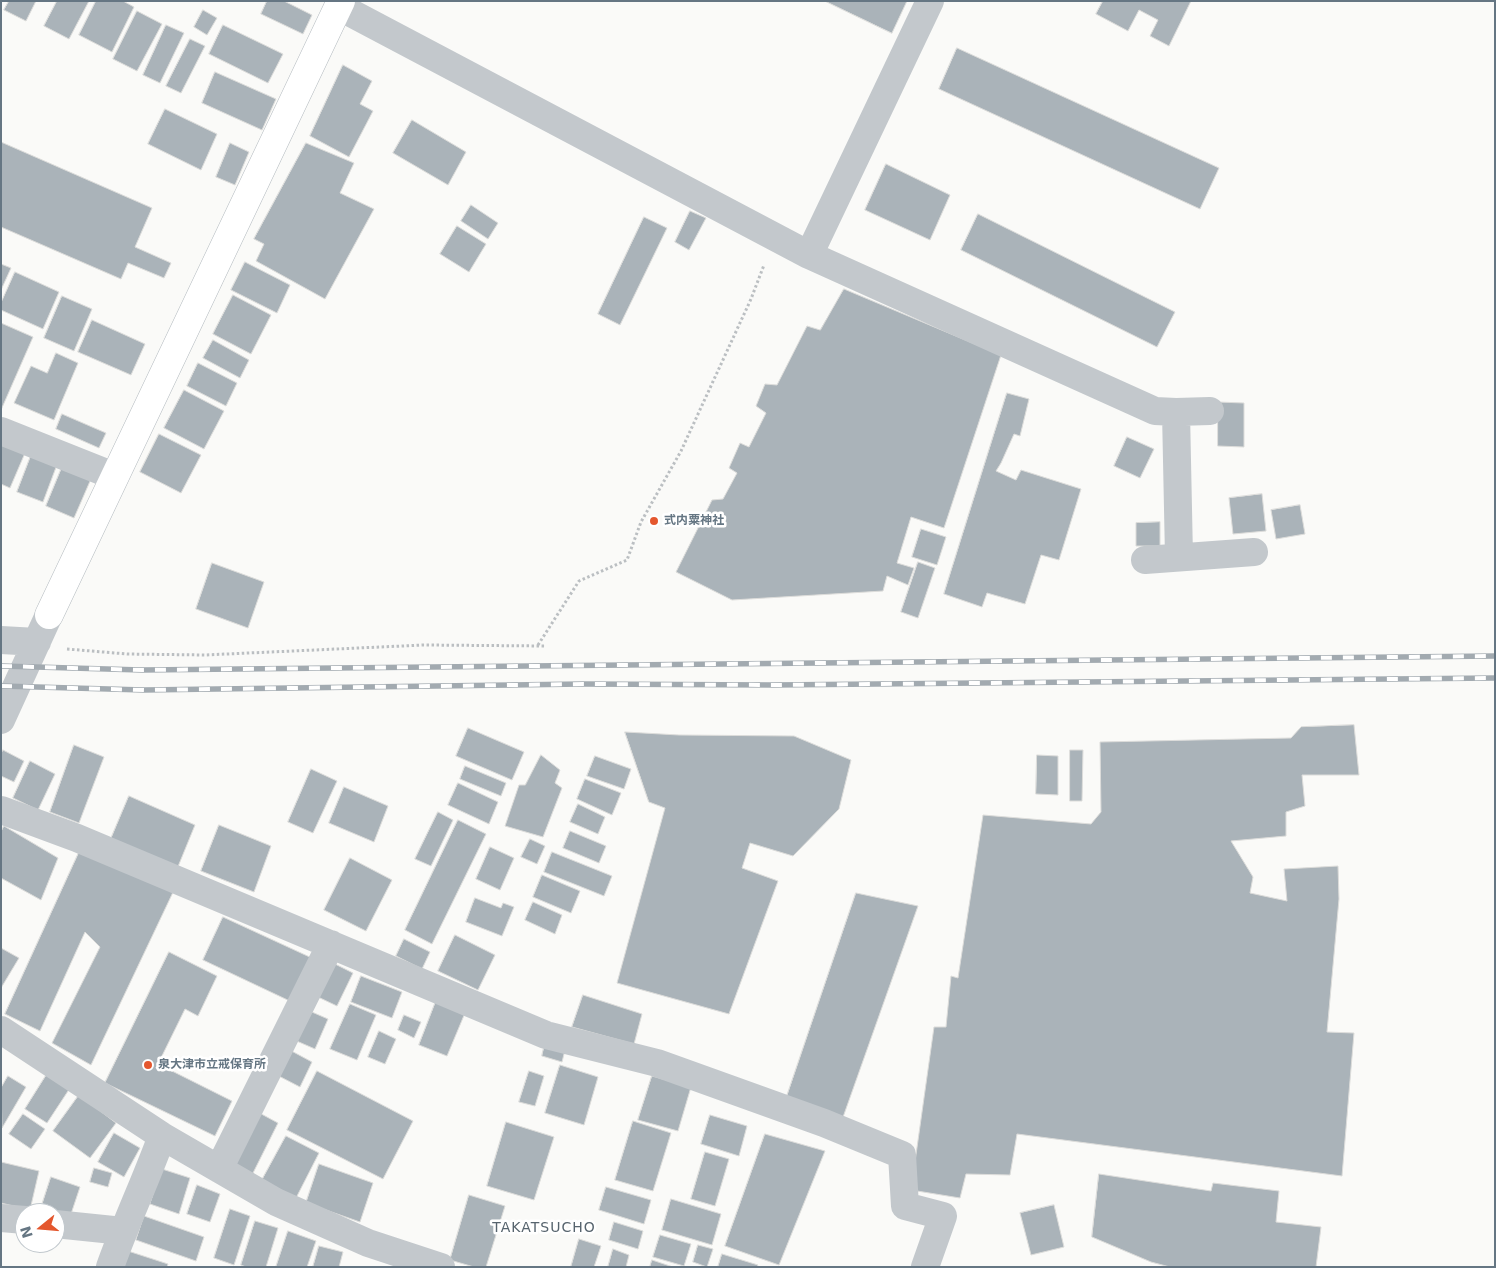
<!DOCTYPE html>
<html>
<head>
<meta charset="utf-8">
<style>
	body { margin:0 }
	#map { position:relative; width:1496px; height:1268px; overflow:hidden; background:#fafaf8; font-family:"DejaVu Sans",sans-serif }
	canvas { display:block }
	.frame { position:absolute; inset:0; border:2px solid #657683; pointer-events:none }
	.north { position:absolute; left:15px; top:1203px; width:50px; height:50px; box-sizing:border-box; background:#fff; border:1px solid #c1c8cd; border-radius:50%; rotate:253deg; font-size:14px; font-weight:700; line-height:20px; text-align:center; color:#657683 }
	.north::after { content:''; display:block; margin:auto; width:18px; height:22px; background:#e4572e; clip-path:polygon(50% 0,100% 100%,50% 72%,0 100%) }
</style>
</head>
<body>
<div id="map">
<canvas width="1496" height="1268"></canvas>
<div class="frame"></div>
<div class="north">N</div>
</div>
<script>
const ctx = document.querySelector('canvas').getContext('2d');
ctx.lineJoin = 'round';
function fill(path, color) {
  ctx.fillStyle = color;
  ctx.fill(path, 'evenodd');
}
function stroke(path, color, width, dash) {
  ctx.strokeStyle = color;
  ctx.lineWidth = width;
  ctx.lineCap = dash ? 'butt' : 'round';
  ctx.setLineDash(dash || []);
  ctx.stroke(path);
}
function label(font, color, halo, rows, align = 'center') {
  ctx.font = font + ' "DejaVu Sans","Noto Sans JP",sans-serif';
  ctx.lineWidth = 5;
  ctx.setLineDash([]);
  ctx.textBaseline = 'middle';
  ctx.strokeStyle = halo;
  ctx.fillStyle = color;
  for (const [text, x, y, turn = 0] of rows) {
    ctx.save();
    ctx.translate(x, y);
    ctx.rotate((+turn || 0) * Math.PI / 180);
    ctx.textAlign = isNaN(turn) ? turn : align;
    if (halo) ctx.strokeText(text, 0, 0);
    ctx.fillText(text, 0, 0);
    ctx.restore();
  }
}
const building = new Path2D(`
	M 9,1 L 36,1 L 26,21 L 4,10 Z
	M 57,1 L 89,1 L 69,39 L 44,26 Z
	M 96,1 L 123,1 L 134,7 L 112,52 L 79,35 Z
	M 267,1 L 284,1 L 312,15 L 303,34 L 261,14 Z
	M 825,1 L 907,1 L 892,33 Z
	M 1103,1 L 1191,1 L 1169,46 L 1150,36 L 1158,20 L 1139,10 L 1128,31 L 1096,14 Z
	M 203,10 L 217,18 L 207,35 L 194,27 Z
	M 137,11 L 162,24 L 137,71 L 113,59 Z
	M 166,25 L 184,33 L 160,83 L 143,75 Z
	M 223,25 L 283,54 L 268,83 L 209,54 Z
	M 190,39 L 205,46 L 181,93 L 166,86 Z
	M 957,48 L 1219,168 L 1200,209 L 939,89 Z
	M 343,65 L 372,81 L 360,104 L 373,111 L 349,157 L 310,136 Z
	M 215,72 L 276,99 L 262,130 L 202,103 Z
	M 165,109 L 217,134 L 201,170 L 148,144 Z
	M 412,120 L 466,152 L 448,185 L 393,153 Z
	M 1,142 L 152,208 L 135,247 L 171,263 L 164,278 L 128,263 L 121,279 L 1,227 Z
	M 230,143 L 249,152 L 235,185 L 216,177 Z
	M 306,143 L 354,163 L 340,193 L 374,209 L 325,299 L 256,261 L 264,244 L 254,239 Z
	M 886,164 L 950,195 L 930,240 L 865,210 Z
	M 471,205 L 498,223 L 488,239 L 461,221 Z
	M 690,211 L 706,218 L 689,250 L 675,242 Z
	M 978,214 L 1175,312 L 1157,347 L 961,250 Z
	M 644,217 L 667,228 L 620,325 L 598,314 Z
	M 457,226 L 486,244 L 469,272 L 440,254 Z
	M 245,262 L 290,285 L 277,313 L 231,290 Z
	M 1,264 L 11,268 L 1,290 Z
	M 15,272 L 59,292 L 43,329 L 1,310 L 1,303 Z
	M 844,289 L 1001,355 L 944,528 L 911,517 L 897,563 L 914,568 L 908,585 L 887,576 L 883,591 L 732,600 L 676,572 L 712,500 L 723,499 L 737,473 L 729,468 L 740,443 L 749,447 L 766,413 L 756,406 L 765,384 L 777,385 L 807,326 L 820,330 Z
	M 233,295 L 271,315 L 251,354 L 213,334 Z
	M 62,296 L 92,309 L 74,351 L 44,338 Z
	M 92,320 L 145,344 L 131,375 L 78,352 Z
	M 1,323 L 33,337 L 1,410 Z
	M 213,340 L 249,360 L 240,378 L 203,358 Z
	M 56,353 L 78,363 L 54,420 L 14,403 L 31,366 L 47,373 Z
	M 198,363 L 237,383 L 226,406 L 187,386 Z
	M 184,390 L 224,411 L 204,449 L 164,428 Z
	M 1007,393 L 1029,399 L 1020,436 L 1014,434 L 1001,463 L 996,471 L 1016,480 L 1021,470 L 1081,489 L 1059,560 L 1041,555 L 1025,604 L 987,593 L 982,607 L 944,594 Z
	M 1218,402 L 1244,403 L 1244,447 L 1218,446 Z
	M 62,414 L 106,433 L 99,448 L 56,429 Z
	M 159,434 L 201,455 L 181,493 L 140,472 Z
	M 1127,437 L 1154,449 L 1140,478 L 1114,466 Z
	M 1,443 L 25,453 L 10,488 L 1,484 Z
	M 32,453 L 58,462 L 43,502 L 17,492 Z
	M 65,460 L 94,472 L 74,518 L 46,506 Z
	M 1262,494 L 1266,531 L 1233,534 L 1229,498 Z
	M 1300,505 L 1305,534 L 1276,539 L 1271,510 Z
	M 1160,522 L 1160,546 L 1136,546 L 1136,523 Z
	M 921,529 L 946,537 L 937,565 L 912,557 Z
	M 918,562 L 935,568 L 918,618 L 901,612 Z
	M 212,563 L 264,582 L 248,628 L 196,609 Z
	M 1354,725 L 1359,775 L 1302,775 L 1305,806 L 1286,812 L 1286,836 L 1231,841 L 1253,877 L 1250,893 L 1287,901 L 1284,869 L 1338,866 L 1339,899 L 1327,1032 L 1354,1033 L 1342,1176 L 1017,1134 L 1010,1175 L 966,1174 L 960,1198 L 911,1190 L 934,1027 L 946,1027 L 951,976 L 958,978 L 983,815 L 1091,824 L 1101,812 L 1100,742 L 1291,738 L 1301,727 Z
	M 468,728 L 524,752 L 512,780 L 456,756 Z
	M 625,732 L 679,735 L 794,736 L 851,760 L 839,809 L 793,856 L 750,843 L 742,868 L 778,881 L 729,1014 L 617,983 L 665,808 L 649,802 Z
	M 74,745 L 104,757 L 79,823 L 50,812 Z
	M 3,750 L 24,761 L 14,782 L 1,776 L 1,754 Z
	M 1070,750 L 1083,750 L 1082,801 L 1070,801 Z
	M 541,755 L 560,770 L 555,783 L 562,788 L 543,837 L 505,826 L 519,785 L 525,785 Z
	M 1037,755 L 1058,756 L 1058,795 L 1036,794 Z
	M 595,756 L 631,769 L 624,789 L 587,776 Z
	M 30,761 L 55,774 L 38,810 L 13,798 Z
	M 465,766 L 506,783 L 501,796 L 460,779 Z
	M 311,769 L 337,781 L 313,833 L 288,822 Z
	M 585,779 L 621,793 L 612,815 L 577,799 Z
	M 458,783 L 498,802 L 489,824 L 448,805 Z
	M 344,787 L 388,806 L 374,842 L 329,823 Z
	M 129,796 L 195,825 L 177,869 L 110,841 Z
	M 578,804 L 605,817 L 598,834 L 570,822 Z
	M 438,812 L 453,820 L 431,866 L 415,859 Z
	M 458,820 L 486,834 L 432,944 L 405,930 Z
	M 219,825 L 271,846 L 254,892 L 201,871 Z
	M 4,826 L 58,858 L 41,900 L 1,878 L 1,832 Z
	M 570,831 L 606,846 L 599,863 L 563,848 Z
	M 530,839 L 545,846 L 537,864 L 521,857 Z
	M 490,847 L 514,858 L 500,890 L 476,879 Z
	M 81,848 L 175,888 L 91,1065 L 52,1043 L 100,947 L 85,932 L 40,1031 L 5,1014 Z
	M 552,852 L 612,876 L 604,896 L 544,872 Z
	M 350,858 L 392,880 L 366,931 L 324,910 Z
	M 542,875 L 580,891 L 571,913 L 533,897 Z
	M 856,893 L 918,906 L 842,1120 L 787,1096 Z
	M 475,898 L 501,908 L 503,903 L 514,907 L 502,936 L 466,922 Z
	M 533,902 L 562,915 L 555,934 L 525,920 Z
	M 223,917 L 314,959 L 294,1003 L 203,960 Z
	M 455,935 L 495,955 L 478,990 L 438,971 Z
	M 404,939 L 430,952 L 422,969 L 396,956 Z
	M 1,948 L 19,958 L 1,988 Z
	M 169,952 L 217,976 L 198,1016 L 185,1009 L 158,1064 L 232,1101 L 215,1136 L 105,1083 Z
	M 335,964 L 353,973 L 337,1006 L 318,997 Z
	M 361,976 L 402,992 L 392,1018 L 351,1002 Z
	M 583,995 L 642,1014 L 634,1044 L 572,1027 Z
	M 436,1001 L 465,1013 L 447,1056 L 419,1045 Z
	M 350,1004 L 376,1015 L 357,1060 L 330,1049 Z
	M 305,1009 L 328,1019 L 315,1049 L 292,1039 Z
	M 404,1015 L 421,1022 L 414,1038 L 398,1030 Z
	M 379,1031 L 396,1039 L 385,1064 L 368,1057 Z
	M 545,1043 L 565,1050 L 562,1062 L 542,1056 Z
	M 286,1048 L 312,1062 L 300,1087 L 273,1073 Z
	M 560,1065 L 598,1077 L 584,1125 L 545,1113 Z
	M 317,1071 L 413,1121 L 383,1179 L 287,1130 Z
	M 529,1071 L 544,1076 L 535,1106 L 519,1102 Z
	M 47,1074 L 70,1088 L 47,1123 L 25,1109 Z
	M 8,1076 L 26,1087 L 2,1128 L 1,1088 Z
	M 652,1076 L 691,1087 L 678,1131 L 638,1120 Z
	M 79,1095 L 116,1123 L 90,1158 L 53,1131 Z
	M 254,1110 L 278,1123 L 252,1175 L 227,1162 Z
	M 23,1114 L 45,1129 L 31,1149 L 9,1134 Z
	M 710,1115 L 747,1126 L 739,1156 L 701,1144 Z
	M 633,1121 L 671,1133 L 653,1191 L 615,1180 Z
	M 506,1122 L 554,1137 L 534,1200 L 487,1186 Z
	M 114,1133 L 140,1148 L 124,1177 L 98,1162 Z
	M 765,1134 L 825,1151 L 779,1265 L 725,1246 Z
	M 286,1136 L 319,1153 L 296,1198 L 262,1180 Z
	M 705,1152 L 729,1159 L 715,1206 L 691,1199 Z
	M 1,1162 L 39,1171 L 30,1210 L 1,1203 Z
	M 319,1164 L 373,1183 L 360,1222 L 306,1203 Z
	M 94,1168 L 112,1173 L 108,1187 L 90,1182 Z
	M 162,1169 L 190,1178 L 179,1214 L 150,1204 Z
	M 1099,1174 L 1211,1191 L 1213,1183 L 1279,1191 L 1276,1222 L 1321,1227 L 1316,1267 L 1170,1267 L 1151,1262 L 1092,1237 Z
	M 51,1177 L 80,1187 L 69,1220 L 55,1213 L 47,1213 L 40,1211 Z
	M 197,1185 L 220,1194 L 210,1222 L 187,1214 Z
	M 606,1187 L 651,1200 L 644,1224 L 599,1210 Z
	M 469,1195 L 505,1206 L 486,1267 L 474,1267 L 450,1260 Z
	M 671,1199 L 721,1214 L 712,1245 L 662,1230 Z
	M 1054,1205 L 1064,1247 L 1031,1255 L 1020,1213 Z
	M 230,1209 L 250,1216 L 234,1265 L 214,1258 Z
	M 144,1216 L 204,1237 L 196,1261 L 136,1240 Z
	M 255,1221 L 278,1228 L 266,1267 L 246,1267 L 241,1265 Z
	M 614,1222 L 643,1231 L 638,1249 L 609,1240 Z
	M 288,1231 L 316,1241 L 307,1267 L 276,1267 Z
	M 660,1235 L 691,1244 L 684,1266 L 653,1257 Z
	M 579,1239 L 601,1246 L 594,1267 L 571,1267 Z
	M 698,1245 L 713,1249 L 707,1267 L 693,1262 Z
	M 319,1246 L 343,1252 L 339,1267 L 313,1267 Z
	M 613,1249 L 629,1255 L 626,1267 L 608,1267 Z
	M 128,1251 L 168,1264 L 167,1267 L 122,1267 Z
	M 722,1254 L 758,1265 L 757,1267 L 718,1267 Z
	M 652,1260 L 673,1267 L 650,1267 Z`);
fill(building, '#aab3b9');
stroke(building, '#dcdcda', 1);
const secondary = new Path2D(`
	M 49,615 L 341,1`);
stroke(secondary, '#b3babf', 29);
stroke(new Path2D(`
	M 538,645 L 579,581 L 627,560 L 641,522 L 681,451 L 751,299 L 764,265
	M 67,649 L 127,654 L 205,655 L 424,645 L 546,646`), '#bbbfc2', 3, [2.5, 2.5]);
stroke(new Path2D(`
	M 338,6 L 809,255 L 930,1
	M 809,255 L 1155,411 L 1176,412 L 1179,557
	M 1176,412 L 1210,411
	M 1,431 L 114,476
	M 1145,560 L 1254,552
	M 1,640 L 37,642
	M 1,720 L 49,615
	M 1,810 L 77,838 L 546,1035 L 657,1063 L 824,1123 L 902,1155 L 905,1206 L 943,1216 L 925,1267
	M 1,1030 L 162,1136 L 276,1202 L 368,1243 L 441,1267
	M 219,1169 L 331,944
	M 1,1218 L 25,1220
	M 55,1224 L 123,1231
	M 110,1267 C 126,1222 146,1180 162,1136`), '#c3c8cc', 28);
stroke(secondary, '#fff', 28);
const rail = new Path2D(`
	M 1,666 L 142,670 L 1495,656
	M 1,686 L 144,690 L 583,684 L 773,685 L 1495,678`);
stroke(rail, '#a2aab0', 5.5);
stroke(rail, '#fff', 4, [11]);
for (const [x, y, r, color] of [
	[654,521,5,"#e4572e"],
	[148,1065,5,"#e4572e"]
]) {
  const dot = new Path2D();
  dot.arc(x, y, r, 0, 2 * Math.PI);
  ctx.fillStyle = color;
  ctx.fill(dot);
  stroke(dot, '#fff', 2);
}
label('bold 12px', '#657683', '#fff', [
	["式内粟神社",664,521],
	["泉大津市立戒保育所",158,1065]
], 'left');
ctx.letterSpacing = '1px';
label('14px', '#57646e', '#fff', [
	["TAKATSUCHO",544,1228]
]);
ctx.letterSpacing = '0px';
</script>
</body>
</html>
